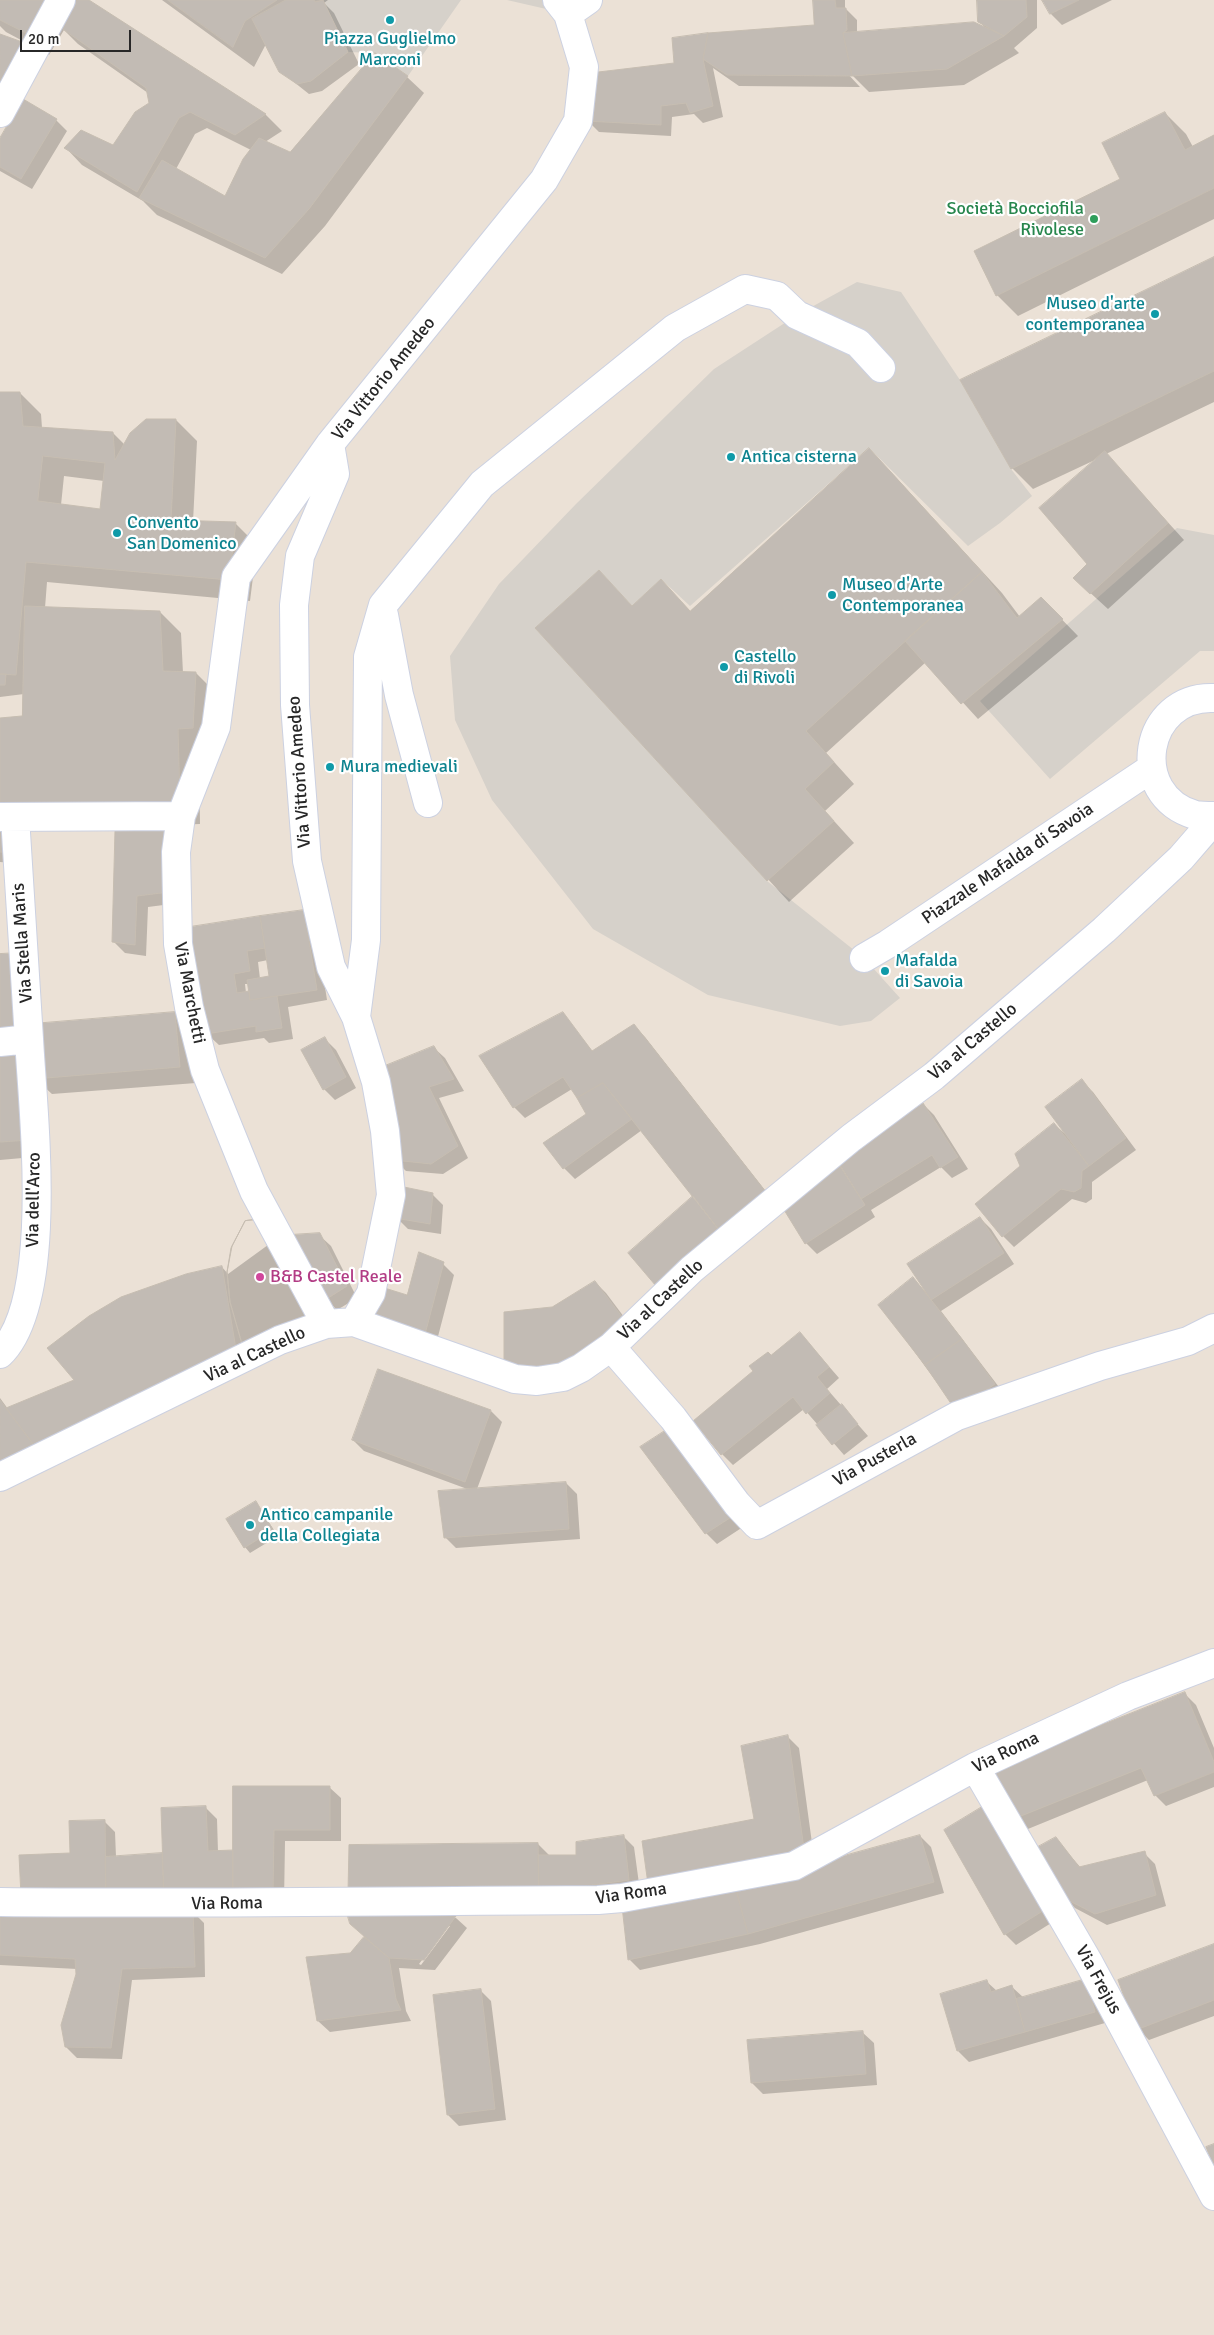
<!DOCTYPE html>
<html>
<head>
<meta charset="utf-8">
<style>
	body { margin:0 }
	#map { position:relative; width:1214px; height:2335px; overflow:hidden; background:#ebe1d6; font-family:Signika,sans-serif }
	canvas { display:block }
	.scale { position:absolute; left:20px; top:30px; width:111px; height:22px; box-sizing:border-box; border:2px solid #272727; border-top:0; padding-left:6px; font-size:15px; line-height:18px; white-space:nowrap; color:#272727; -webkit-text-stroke:4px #fff; paint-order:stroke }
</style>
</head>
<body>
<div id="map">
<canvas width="1214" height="2335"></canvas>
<div class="scale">20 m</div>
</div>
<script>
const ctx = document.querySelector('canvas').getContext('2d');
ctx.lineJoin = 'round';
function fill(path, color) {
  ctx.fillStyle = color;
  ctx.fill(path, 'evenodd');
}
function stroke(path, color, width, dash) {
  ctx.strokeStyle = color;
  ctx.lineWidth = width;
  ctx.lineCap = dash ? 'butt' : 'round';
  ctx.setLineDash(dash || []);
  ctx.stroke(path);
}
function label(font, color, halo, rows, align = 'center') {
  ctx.font = font + ' Signika,sans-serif';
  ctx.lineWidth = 4.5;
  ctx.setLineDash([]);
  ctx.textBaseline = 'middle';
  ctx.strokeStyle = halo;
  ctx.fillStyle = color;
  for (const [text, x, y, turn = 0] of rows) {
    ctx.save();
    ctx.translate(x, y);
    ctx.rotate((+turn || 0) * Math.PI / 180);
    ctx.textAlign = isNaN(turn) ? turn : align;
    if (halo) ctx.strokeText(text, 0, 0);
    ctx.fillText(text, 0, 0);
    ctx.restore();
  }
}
fill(new Path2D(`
	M 323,0 L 461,0 L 408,76 L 375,53 L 348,52 Z
	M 507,0 L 574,0 L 568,14 Z
	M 857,282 L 901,292 L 960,380 L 1011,469 L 1032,496 L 1000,523 L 968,546 L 869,448 L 690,606 L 661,579 L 632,606 L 599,570 L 535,628 L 767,881 L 864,958 L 900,998 L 871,1021 L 840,1026 L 708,995 L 593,929 L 492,800 L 455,720 L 450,656 L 499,584 L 576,504 L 714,369 L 797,315 Z
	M 1177,528 L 1214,535 L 1214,651 L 1200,651 L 1050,779 L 980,701 Z`), '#d6d1ca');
fill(new Path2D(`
	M 0,0 L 86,0 L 266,115 L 282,131 L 265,142 L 290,153 L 407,77 L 424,93 L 325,226 L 282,274 L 157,215 L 143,201 L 82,165 L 66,148 L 113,147 L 150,104 L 148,93 L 78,44 L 64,30 L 49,55 L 6,32 L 0,26 ZM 207,128 L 251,150 L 226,198 L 176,169 L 195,134 Z
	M 162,0 L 328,0 L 324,3 L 334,13 L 359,64 L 322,91 L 309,94 L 280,71 L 266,44 L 254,67 Z
	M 814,0 L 845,0 L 845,8 L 857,20 L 857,33 L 986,29 L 980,22 L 978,0 L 1037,0 L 1037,28 L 1014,48 L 1019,53 L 964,85 L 869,92 L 848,71 L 846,72 L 860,87 L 739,86 L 713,68 L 723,117 L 703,123 L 694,114 L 672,117 L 671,136 L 599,132 L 588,121 L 675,64 L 815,26 Z
	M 1044,0 L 1112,0 L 1062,25 L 1051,14 Z
	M 1165,113 L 1186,134 L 1193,147 L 1214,137 L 1214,219 L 1018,316 L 997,295 L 1121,179 Z
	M 56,120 L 67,131 L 32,189 L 0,171 L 0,141 Z
	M 1214,259 L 1214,402 L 1106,454 L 1184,540 L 1108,609 L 1074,578 L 1088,564 L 1097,459 L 1033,489 L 1012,468 Z
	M 0,393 L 20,393 L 41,414 L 42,428 L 113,433 L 125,445 L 176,420 L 197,441 L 193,522 L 236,524 L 257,545 L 250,601 L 47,582 L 45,608 L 160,612 L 181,633 L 183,673 L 196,673 L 217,694 L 199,750 L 200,824 L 17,831 L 22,864 L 0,862 L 0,718 L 24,717 L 24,694 L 0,697 ZM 64,476 L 104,481 L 101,510 L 61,505 Z
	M 890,471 L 1002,593 L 1020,617 L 1041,598 L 1078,636 L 978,719 L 926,662 L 826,753 L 854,784 L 825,811 L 854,843 L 789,902 L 537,628 L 633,607 L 661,581 L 691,612 Z
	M 116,832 L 179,903 L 148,907 L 146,956 L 125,953 L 114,942 Z
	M 304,911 L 315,922 L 327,1000 L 288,1007 L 293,1039 L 269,1043 L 264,1038 L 219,1045 L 207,1034 L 191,928 ZM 268,960 L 270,977 L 260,979 L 258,962 ZM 245,984 L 249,984 L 250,992 L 246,993 Z
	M 0,956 L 38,1025 L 175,1013 L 191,1030 L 196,1083 L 52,1094 L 41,1084 L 45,1156 L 0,1160 Z
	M 563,1014 L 593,1052 L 634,1026 L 645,1037 L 779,1208 L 695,1197 L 642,1130 L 575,1179 L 564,1168 L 588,1114 L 572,1089 L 525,1118 L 514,1107 Z
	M 325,1039 L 336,1050 L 356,1088 L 335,1100 L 324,1089 Z
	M 433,1047 L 445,1058 L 464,1091 L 439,1098 L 468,1158 L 443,1174 L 406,1171 L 395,1160 Z
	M 1082,1081 L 1093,1092 L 1136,1150 L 1092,1182 L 1092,1199 L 1086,1203 L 1072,1199 L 1014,1247 L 1003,1236 L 1022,1167 L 1054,1124 L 1070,1138 Z
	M 923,1104 L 934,1115 L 968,1169 L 952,1178 L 941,1167 L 871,1210 L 875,1217 L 817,1254 L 806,1243 Z
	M 432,1194 L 443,1205 L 441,1234 L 408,1229 L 397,1218 Z
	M 980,1218 L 991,1229 L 1014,1264 L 941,1311 L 1005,1395 L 957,1410 L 880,1305 L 913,1279 L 926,1292 Z
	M 319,1235 L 331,1246 L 357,1298 L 337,1310 L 326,1299 Z
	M 279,1237 L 328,1338 L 259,1360 L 0,1481 L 0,1398 L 8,1409 L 76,1380 L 222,1267 L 228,1274 Z
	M 443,1264 L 454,1275 L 435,1348 L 382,1330 L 407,1297 Z
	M 595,1282 L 606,1293 L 636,1333 L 552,1308 Z
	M 800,1333 L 839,1378 L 827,1389 L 868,1436 L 844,1455 L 804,1409 L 733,1465 L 722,1454 L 771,1357 Z
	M 491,1411 L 502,1422 L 477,1489 L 566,1483 L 577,1494 L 580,1539 L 456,1548 L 445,1537 L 470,1490 L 364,1451 L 353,1440 Z
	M 642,1447 L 746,1525 L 717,1544 L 706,1533 Z
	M 256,1503 L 278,1536 L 250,1553 L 245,1547 Z
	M 1185,1694 L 1196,1705 L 1214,1748 L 1214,1787 L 1166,1806 L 1155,1795 L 1148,1780 L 1023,1831 L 1012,1820 Z
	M 788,1737 L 799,1748 L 815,1865 L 920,1836 L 931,1847 L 944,1893 L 760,1944 L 640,1970 L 629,1959 L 756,1820 Z
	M 329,1787 L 341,1798 L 341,1841 L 285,1841 L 284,1903 L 176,1909 L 71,1854 L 104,1821 L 115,1832 L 116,1857 L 163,1855 L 206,1808 L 217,1819 L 218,1852 L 234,1852 Z
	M 982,1809 L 993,1820 L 1056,1920 L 1016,1945 L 1005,1934 Z
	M 623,1836 L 634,1847 L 640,1891 L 361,1902 L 538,1844 L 549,1855 L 577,1856 Z
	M 1056,1839 L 1081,1868 L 1144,1853 L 1155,1864 L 1166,1906 L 1107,1925 L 1075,1908 L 1063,1896 Z
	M 193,1912 L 204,1923 L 205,1977 L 132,1980 L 122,2059 L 77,2058 L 66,2047 L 77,1969 L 0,1965 L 0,1916 Z
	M 349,1914 L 456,1918 L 467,1928 L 435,1970 L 399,1968 L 406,2011 L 411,2021 L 330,2032 L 318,2021 L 351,1954 L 365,1937 ZM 447,1926 L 450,1926 L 421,1965 L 419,1964 Z
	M 1214,1945 L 1214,2016 L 1149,2040 L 1138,2029 Z
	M 987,1982 L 997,1991 L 1012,1987 L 1024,1998 L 1096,1992 L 1105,2023 L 969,2062 L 958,2051 Z
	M 480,1990 L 491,2001 L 506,2120 L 459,2126 L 448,2115 Z
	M 862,2032 L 874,2043 L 877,2085 L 763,2094 L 752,2083 Z`), '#0003');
const building = new Path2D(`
	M 0,0 L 49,0 L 28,34 L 0,20 Z
	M 77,0 L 89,0 L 266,114 L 235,135 L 190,112 L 179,118 L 137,192 L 64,148 L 81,130 L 113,145 L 135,112 L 149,103 L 146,88 L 60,27 Z
	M 168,0 L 277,0 L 245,21 L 233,47 Z
	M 286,0 L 314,0 L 315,2 L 323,0 L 348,52 L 311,81 L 297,84 L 279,72 L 252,19 Z
	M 813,0 L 835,0 L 836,8 L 846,8 L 847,30 L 843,33 L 852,76 L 727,75 L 703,59 L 708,33 L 814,25 Z
	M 977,0 L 1026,0 L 1027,17 L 1004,36 L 978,22 Z
	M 1042,0 L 1079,0 L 1050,14 Z
	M 974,22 L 1004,36 L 947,69 L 852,76 L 843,33 Z
	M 708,33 L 703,59 L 713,106 L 690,113 L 686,103 L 661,106 L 661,125 L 586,121 L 590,73 L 674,63 L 672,38 Z
	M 0,34 L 25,43 L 0,96 Z
	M 375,53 L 408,76 L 309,209 L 265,258 L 139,198 L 162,160 L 225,196 L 243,159 L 259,138 L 290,152 Z
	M 23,99 L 57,119 L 21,179 L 0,167 L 0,138 Z
	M 1165,112 L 1185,150 L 1214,135 L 1214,188 L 996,296 L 974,251 L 1120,179 L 1102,143 Z
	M 1214,257 L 1214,371 L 1011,469 L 960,380 Z
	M 0,392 L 20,392 L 23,426 L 113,432 L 115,460 L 130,433 L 146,419 L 176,419 L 171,520 L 236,522 L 229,580 L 26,562 L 16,675 L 0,674 ZM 43,456 L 105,463 L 100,509 L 38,501 Z
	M 869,448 L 982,572 L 806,731 L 834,762 L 805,789 L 834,821 L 767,881 L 535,628 L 599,570 L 632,606 L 661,579 L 690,611 Z
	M 1105,451 L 1168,523 L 1090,594 L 1073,578 L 1087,564 L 1039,508 Z
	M 982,572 L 1017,618 L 1041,597 L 1063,619 L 961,704 L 905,641 Z
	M 25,606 L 160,611 L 163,671 L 196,672 L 193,728 L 178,729 L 180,803 L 0,811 L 0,718 L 22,716 Z
	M 0,674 L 6,674 L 5,685 L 0,685 Z
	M 0,822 L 11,853 L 0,852 Z
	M 174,827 L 169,892 L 137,896 L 135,945 L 112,942 L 115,831 Z
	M 304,910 L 317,990 L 250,1000 L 247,980 L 269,976 L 260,916 Z
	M 260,916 L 265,948 L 247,951 L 250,971 L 234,974 L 237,993 L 249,991 L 250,1000 L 277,996 L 282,1028 L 256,1032 L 256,1026 L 206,1034 L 190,927 Z
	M 18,953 L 23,1026 L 0,1028 L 0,954 Z
	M 175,1012 L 180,1067 L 34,1079 L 32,1024 Z
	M 563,1012 L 592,1051 L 634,1024 L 769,1196 L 722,1234 L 603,1083 L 577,1098 L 563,1077 L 513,1108 L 479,1056 Z
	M 325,1037 L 346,1077 L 323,1090 L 301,1050 Z
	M 434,1046 L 454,1079 L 429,1087 L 458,1146 L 431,1164 L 394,1160 L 380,1068 Z
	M 24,1051 L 29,1140 L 0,1142 L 0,1053 Z
	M 1082,1079 L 1126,1138 L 1089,1166 L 1045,1107 Z
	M 603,1083 L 632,1119 L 563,1169 L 543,1143 L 586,1114 L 577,1098 Z
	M 923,1103 L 958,1157 L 940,1168 L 932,1155 L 861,1199 L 835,1158 Z
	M 1054,1123 L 1089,1166 L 1082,1171 L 1081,1188 L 1074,1192 L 1061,1189 L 1002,1237 L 975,1204 L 1020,1166 L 1015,1154 Z
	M 838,1162 L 865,1205 L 805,1244 L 778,1200 Z
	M 399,1186 L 433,1193 L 430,1224 L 395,1218 Z
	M 693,1196 L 722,1234 L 656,1286 L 628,1253 Z
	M 980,1217 L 1004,1253 L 931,1300 L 907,1264 Z
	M 261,1219 L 312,1322 L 242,1344 L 230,1302 L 227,1272 L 232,1246 L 245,1221 Z
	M 263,1219 L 312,1322 L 242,1344 L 230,1302 L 227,1272 L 231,1248 L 245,1221 Z
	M 320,1233 L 347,1286 L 325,1300 L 290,1235 Z
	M 419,1252 L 444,1262 L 424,1338 L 369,1319 L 378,1286 L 407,1295 Z
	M 222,1266 L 237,1355 L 36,1448 L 6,1408 L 74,1380 L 47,1348 L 89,1316 L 121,1297 L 186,1274 Z
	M 913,1277 L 962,1339 L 925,1365 L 878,1305 Z
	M 595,1281 L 626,1322 L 564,1366 L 536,1370 L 504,1367 L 504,1312 L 552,1307 Z
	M 800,1332 L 829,1367 L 817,1377 L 830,1393 L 806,1414 L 793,1397 L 721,1455 L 693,1421 L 753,1371 L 749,1366 L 768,1352 L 771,1355 Z
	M 962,1339 L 995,1384 L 956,1411 L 925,1365 Z
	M 378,1369 L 491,1410 L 465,1482 L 352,1440 Z
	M 0,1400 L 36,1448 L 0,1465 Z
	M 842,1404 L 858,1424 L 832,1445 L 816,1425 Z
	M 671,1427 L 736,1514 L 705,1534 L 640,1447 Z
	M 566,1482 L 569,1529 L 444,1538 L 438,1491 Z
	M 256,1501 L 273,1530 L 244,1548 L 226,1519 Z
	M 1185,1692 L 1214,1762 L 1214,1772 L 1154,1796 L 1141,1768 L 1011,1820 L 988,1776 L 1076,1735 Z
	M 788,1735 L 805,1856 L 648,1884 L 642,1841 L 754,1819 L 741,1746 Z
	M 233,1786 L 330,1786 L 330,1830 L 274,1830 L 273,1892 L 233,1894 Z
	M 206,1806 L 208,1851 L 233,1850 L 233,1894 L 164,1899 L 161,1808 Z
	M 982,1807 L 1046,1909 L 1004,1935 L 944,1830 Z
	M 105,1820 L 106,1899 L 21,1896 L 19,1855 L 70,1853 L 69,1821 Z
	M 624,1835 L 629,1880 L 539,1892 L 538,1855 L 576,1855 L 576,1842 Z
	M 920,1835 L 934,1882 L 748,1934 L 735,1886 Z
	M 1056,1837 L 1079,1867 L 1145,1851 L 1156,1895 L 1095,1914 L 1062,1897 L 1036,1848 Z
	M 538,1843 L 539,1892 L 348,1892 L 349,1845 Z
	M 162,1853 L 164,1899 L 106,1899 L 105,1857 Z
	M 735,1886 L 748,1934 L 628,1960 L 622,1906 Z
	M 193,1911 L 195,1967 L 122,1969 L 111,2048 L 65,2047 L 61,2025 L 76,1974 L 75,1959 L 0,1955 L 0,1915 Z
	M 347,1913 L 367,1915 L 456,1916 L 424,1960 L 389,1958 L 350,1924 Z
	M 364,1937 L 389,1958 L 396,1999 L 401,2010 L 317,2021 L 306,1957 L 350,1953 Z
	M 1214,1944 L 1214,2000 L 1136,2030 L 1118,1980 Z
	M 1086,1979 L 1095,2012 L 1025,2032 L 1016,1999 Z
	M 987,1980 L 991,1992 L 1012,1985 L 1025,2032 L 957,2051 L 940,1994 Z
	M 481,1989 L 495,2109 L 447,2115 L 433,1995 Z
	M 863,2031 L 866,2074 L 751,2083 L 747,2040 Z
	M 1214,2144 L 1214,2167 L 1206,2147 Z`);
fill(building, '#c2bbb4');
stroke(building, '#c6bdb1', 1);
const street = new Path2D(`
	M 568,14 L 588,0
	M 0,113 L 61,0
	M 330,444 L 335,474 L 300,556 L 294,605 L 295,705 L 307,861 L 331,967 L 356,1017 L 366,940 L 368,657 L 383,605 L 482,484 L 675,328 L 745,289 L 777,296 L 797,315 L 858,343 L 881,368
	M 384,615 L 399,695 L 428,803
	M 1214,698 C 1143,695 1127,795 1195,815 C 1201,816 1208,816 1214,816
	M 0,817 L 181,816
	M 864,958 L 888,944 L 1152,768
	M 0,1042 L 29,1039 L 15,817
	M 354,1322 L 371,1293 L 391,1195 L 385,1131 L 376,1082 L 356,1017
	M 326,1324 L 254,1191 L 205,1070 L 189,1007 L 178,944 L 176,852 L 181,816 L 216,727 L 236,577 L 330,444 L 544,180 L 578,121 L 584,67 L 568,14 L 557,0
	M 611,1347 L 673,1418 L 737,1504 L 757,1525 L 957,1416 L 1100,1366 L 1188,1341 L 1214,1328
	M 0,1354 C 55,1301 33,1113 29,1039
	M 0,1477 L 280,1340 L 326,1324 L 354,1322 L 515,1379 L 537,1381 L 563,1377 L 581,1368 L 611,1347 L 692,1269 L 851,1138 L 934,1076 L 1104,930 L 1181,858 L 1214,820
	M 975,1767 L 1089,1963 L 1214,2196
	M 0,1902 C 199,1904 399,1901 598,1900 L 622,1898 L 794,1866 L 975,1767 L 1128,1696 L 1214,1663`);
stroke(street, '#ccd1e1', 30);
stroke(street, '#fff', 28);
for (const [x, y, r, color] of [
	[390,20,5,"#0f9aa8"],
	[1094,219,5,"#2e9e5b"],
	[1155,314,5,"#0f9aa8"],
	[731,457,5,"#0f9aa8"],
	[117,533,5,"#0f9aa8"],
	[832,595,5,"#0f9aa8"],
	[724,667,5,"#0f9aa8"],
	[330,767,5,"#0f9aa8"],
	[885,971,5,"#0f9aa8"],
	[260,1277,5,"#d1479c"],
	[250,1525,5,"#0f9aa8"]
]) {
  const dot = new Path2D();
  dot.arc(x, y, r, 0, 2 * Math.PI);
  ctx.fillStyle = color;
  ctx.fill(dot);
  stroke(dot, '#fff', 2);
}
label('18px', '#0d838f', '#fff', [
	["Piazza Guglielmo",390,39,"center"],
	["Marconi",390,60,"center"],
	["Museo d'arte",1145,304,"right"],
	["contemporanea",1145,325,"right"],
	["Antica cisterna",741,457],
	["Convento",127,523],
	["San Domenico",127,544],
	["Museo d'Arte",842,585],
	["Contemporanea",842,606],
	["Castello",734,657],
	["di Rivoli",734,678],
	["Mura medievali",340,767],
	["Mafalda",895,961],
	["di Savoia",895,982],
	["Antico campanile",260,1515],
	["della Collegiata",260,1536]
], 'left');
label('18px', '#27864d', '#fff', [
	["Società Bocciofila",1084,209],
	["Rivolese",1084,230]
], 'right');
label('18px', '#272727', '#fff', [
	["Via Vittorio Amedeo",384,379,-51],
	["Via Vittorio Amedeo",300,772,-94],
	["Piazzale Mafalda di Savoia",1008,864,-34],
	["Via Stella Maris",23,943,-94],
	["Via Marchetti",189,993,79],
	["Via al Castello",973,1042,-40],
	["Via dell'Arco",34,1200,-89],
	["Via al Castello",661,1300,-43],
	["Via al Castello",255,1355,-25],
	["Via Pusterla",875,1460,-29],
	["Via Roma",1006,1753,-26],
	["Via Roma",631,1894,-8],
	["Via Roma",227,1904,-1],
	["Via Frejus",1098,1980,61]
]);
label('18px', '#b23c85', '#fff', [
	["B&B Castel Reale",270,1277]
], 'left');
</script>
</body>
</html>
